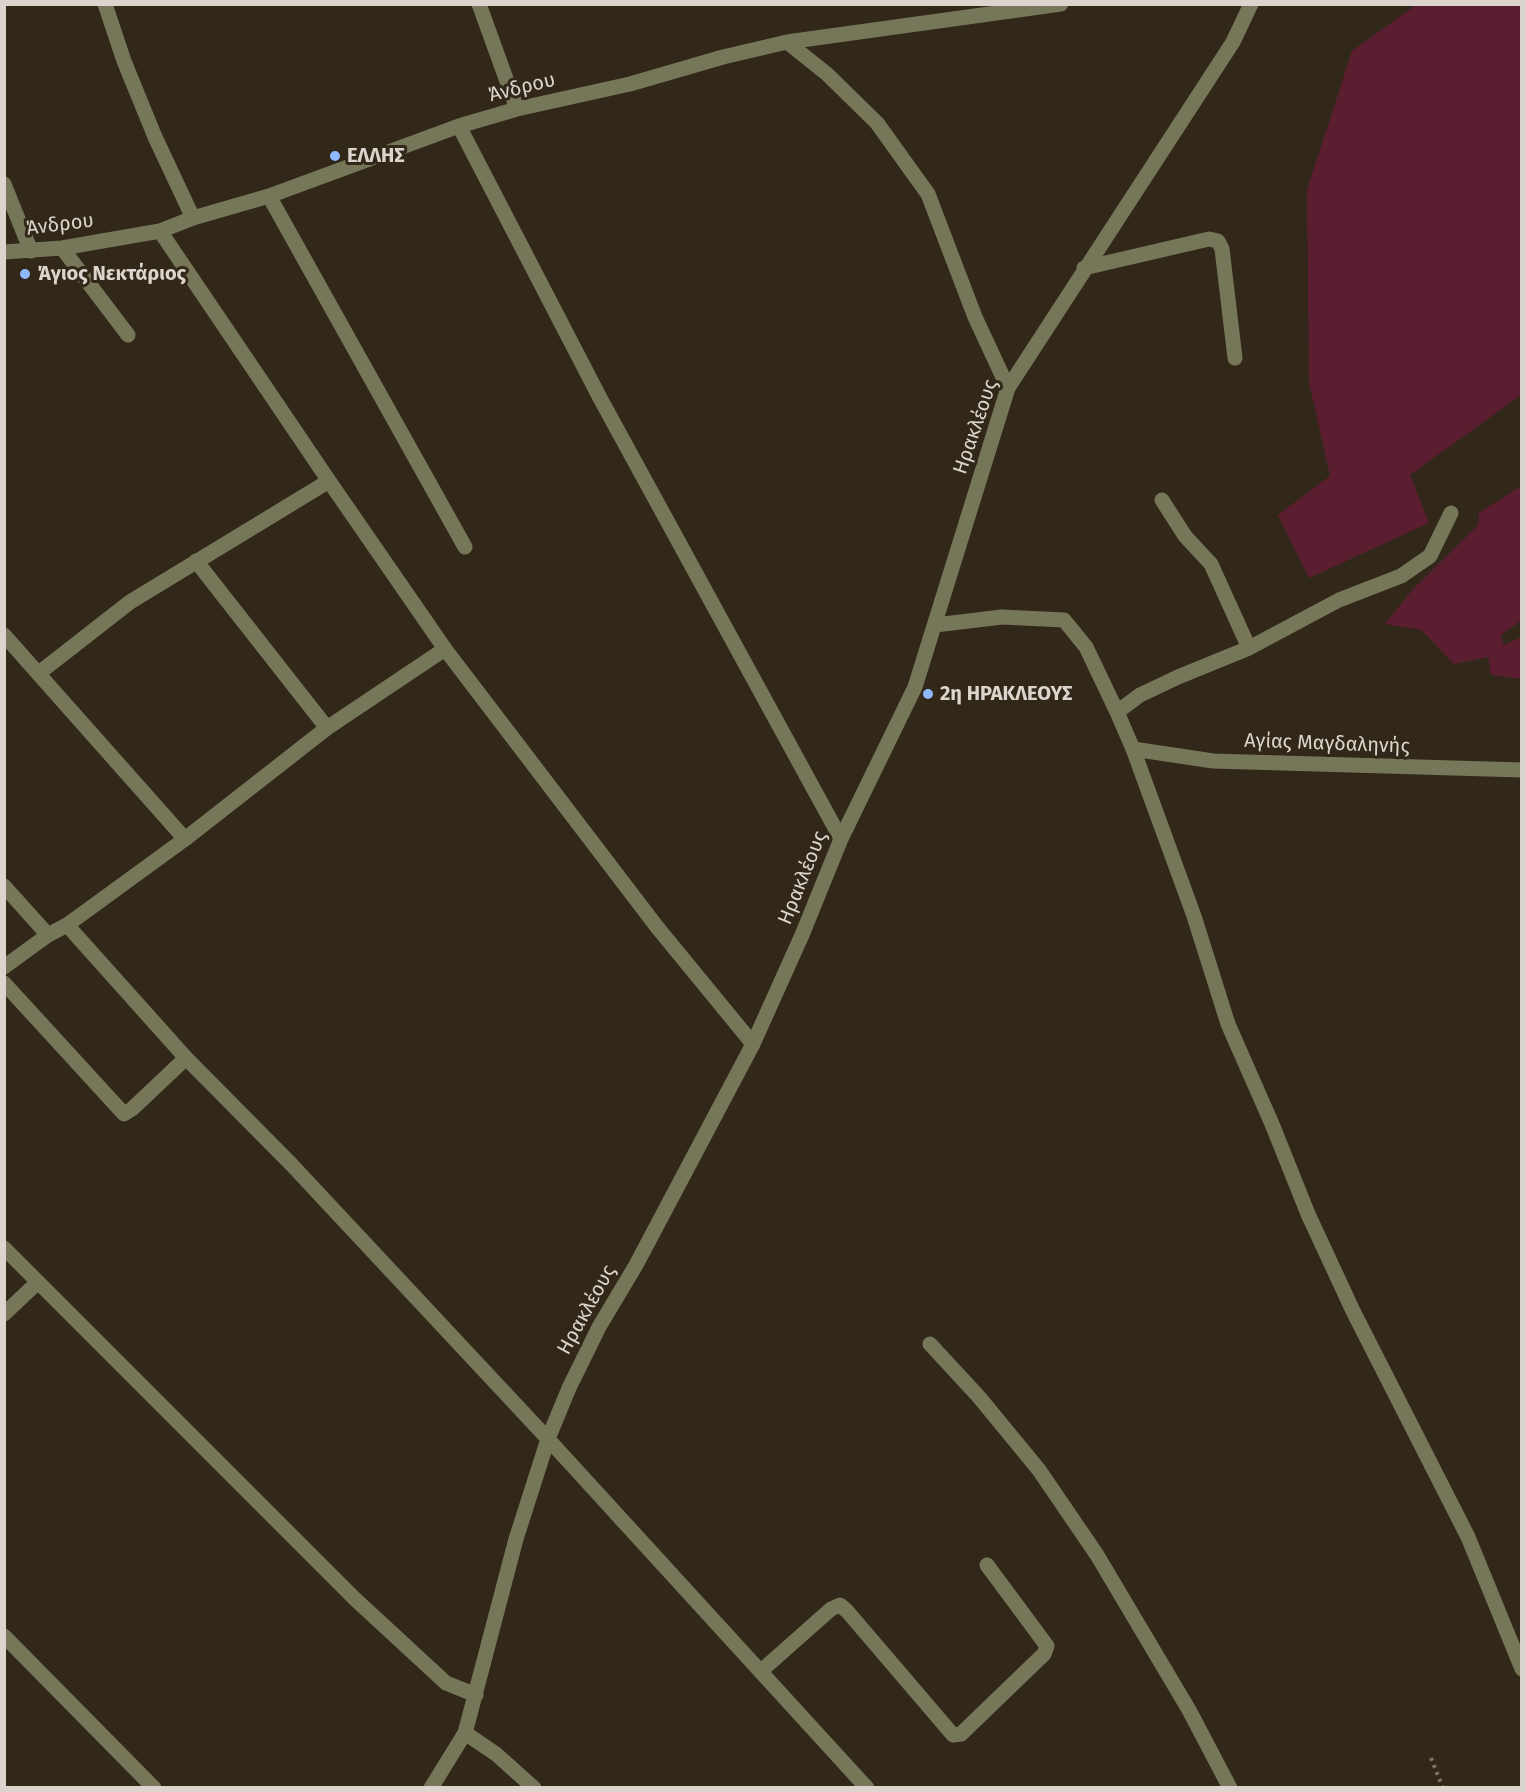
<!DOCTYPE html>
<html>
<head>
<meta charset="utf-8">
<style>
	body { margin:0 }
	#map { position:relative; width:1526px; height:1792px; overflow:hidden; background:#32281a; font-family:"Fira Sans",sans-serif }
	canvas { display:block }
	.frame { position:absolute; inset:0; border:6px solid #dcd5cd; pointer-events:none }
</style>
</head>
<body>
<div id="map">
<canvas width="1526" height="1792"></canvas>
<div class="frame"></div>
</div>
<script>
const ctx = document.querySelector('canvas').getContext('2d');
ctx.lineJoin = 'round';
function fill(path, color) {
  ctx.fillStyle = color;
  ctx.fill(path, 'evenodd');
}
function stroke(path, color, width, dash) {
  ctx.strokeStyle = color;
  ctx.lineWidth = width;
  ctx.lineCap = dash ? 'butt' : 'round';
  ctx.setLineDash(dash || []);
  ctx.stroke(path);
}
function label(font, color, halo, rows, align = 'center') {
  ctx.font = font + ' "Fira Sans",sans-serif';
  ctx.lineWidth = 6;
  ctx.setLineDash([]);
  ctx.textBaseline = 'middle';
  ctx.strokeStyle = halo;
  ctx.fillStyle = color;
  for (const [text, x, y, turn = 0] of rows) {
    ctx.save();
    ctx.translate(x, y);
    ctx.rotate((+turn || 0) * Math.PI / 180);
    ctx.textAlign = isNaN(turn) ? turn : align;
    if (halo) ctx.strokeText(text, 0, 0);
    ctx.fillText(text, 0, 0);
    ctx.restore();
  }
}
fill(new Path2D(`
	M 1416,5 L 1521,5 L 1521,395 L 1410,475 L 1429,523 L 1309,578 L 1278,515 L 1330,476 L 1309,382 L 1307,190 L 1352,51 Z
	M 1521,486 L 1521,621 L 1501,635 L 1504,645 L 1521,637 L 1521,679 L 1491,675 L 1488,657 L 1454,664 L 1421,630 L 1385,624 L 1413,589 L 1478,525 L 1479,513 Z`), '#5b1e31');
stroke(new Path2D(`
	M 1431,1758 L 1443,1788`), '#7b7367', 4, [3, 4.5]);
stroke(new Path2D(`
	M 105,4 L 124,61 L 155,137 L 193,218
	M 479,4 L 517,109
	M 787,42 L 827,74 L 877,123 L 928,194 L 975,317 L 1008,388
	M 459,126 L 600,398 L 841,839
	M 4,184 L 31,251
	M 269,196 L 465,547
	M 160,231 L 329,481 L 445,649 L 657,927 L 753,1044
	M 62,248 L 128,335
	M 4,252 L 62,248 L 160,231 L 193,218 L 269,196 L 459,126 L 517,109 L 630,84 L 723,57 L 787,42 L 1061,4
	M 1084,268 L 1209,239 L 1218,241 L 1222,249 L 1235,358
	M 1162,500 L 1185,536 L 1211,564 L 1249,648
	M 196,561 L 327,728
	M 935,625 L 1002,617 L 1064,620 L 1086,647 L 1117,712 L 1133,749 L 1194,916 L 1228,1024 L 1272,1124 L 1308,1214 L 1353,1311 L 1468,1537 L 1522,1669
	M 4,635 L 185,839
	M 39,673 L 130,602 L 329,481
	M 1117,712 L 1140,695 L 1178,677 L 1249,648 L 1339,600 L 1401,576 L 1430,556 L 1451,513
	M 1133,749 L 1213,761 L 1522,770
	M 4,886 L 48,935
	M 67,925 L 186,1058 L 291,1164 L 548,1439 L 867,1788
	M 4,967 L 48,935 L 67,925 L 185,839 L 327,728 L 445,649
	M 4,983 L 124,1114 L 132,1109 L 186,1058
	M 4,1248 L 355,1599 L 446,1683 L 476,1695
	M 4,1314 L 38,1282
	M 930,1344 L 979,1397 L 1039,1470 L 1097,1555 L 1189,1710 L 1230,1788
	M 4,1636 L 154,1788
	M 761,1671 L 831,1609 L 840,1605 L 847,1611 L 953,1735 L 961,1734 L 1044,1654 L 1047,1646 L 987,1565
	M 465,1733 L 496,1754 L 534,1788
	M 431,1788 L 465,1733 L 516,1539 L 548,1439 L 569,1388 L 599,1327 L 636,1265 L 753,1044 L 802,935 L 841,839 L 915,687 L 1008,388 L 1233,42 L 1251,4`), '#767759', 15);
for (const [x, y, r, color] of [
	[335,156,6,"#8eb9fc"],
	[25,274,6,"#8eb9fc"],
	[928,694,6,"#8eb9fc"]
]) {
  const dot = new Path2D();
  dot.arc(x, y, r, 0, 2 * Math.PI);
  ctx.fillStyle = color;
  ctx.fill(dot);
  stroke(dot, '#32281a', 2);
}
label('20px', '#dcd5cd', '#32281a', [
	["Άνδρου",522,88,-14],
	["Άνδρου",60,225,-7],
	["Ηρακλέους",976,427,-71],
	["Αγίας Μαγδαληνής",1327,744,2],
	["Ηρακλέους",803,878,-68],
	["Ηρακλέους",587,1310,-61]
]);
label('bold 20px', '#dcd5cd', '#32281a', [
	["ΕΛΛΗΣ",347,156],
	["Άγιος Νεκτάριος",37,274],
	["2η ΗΡΑΚΛΕΟΥΣ",940,694]
], 'left');
</script>
</body>
</html>
